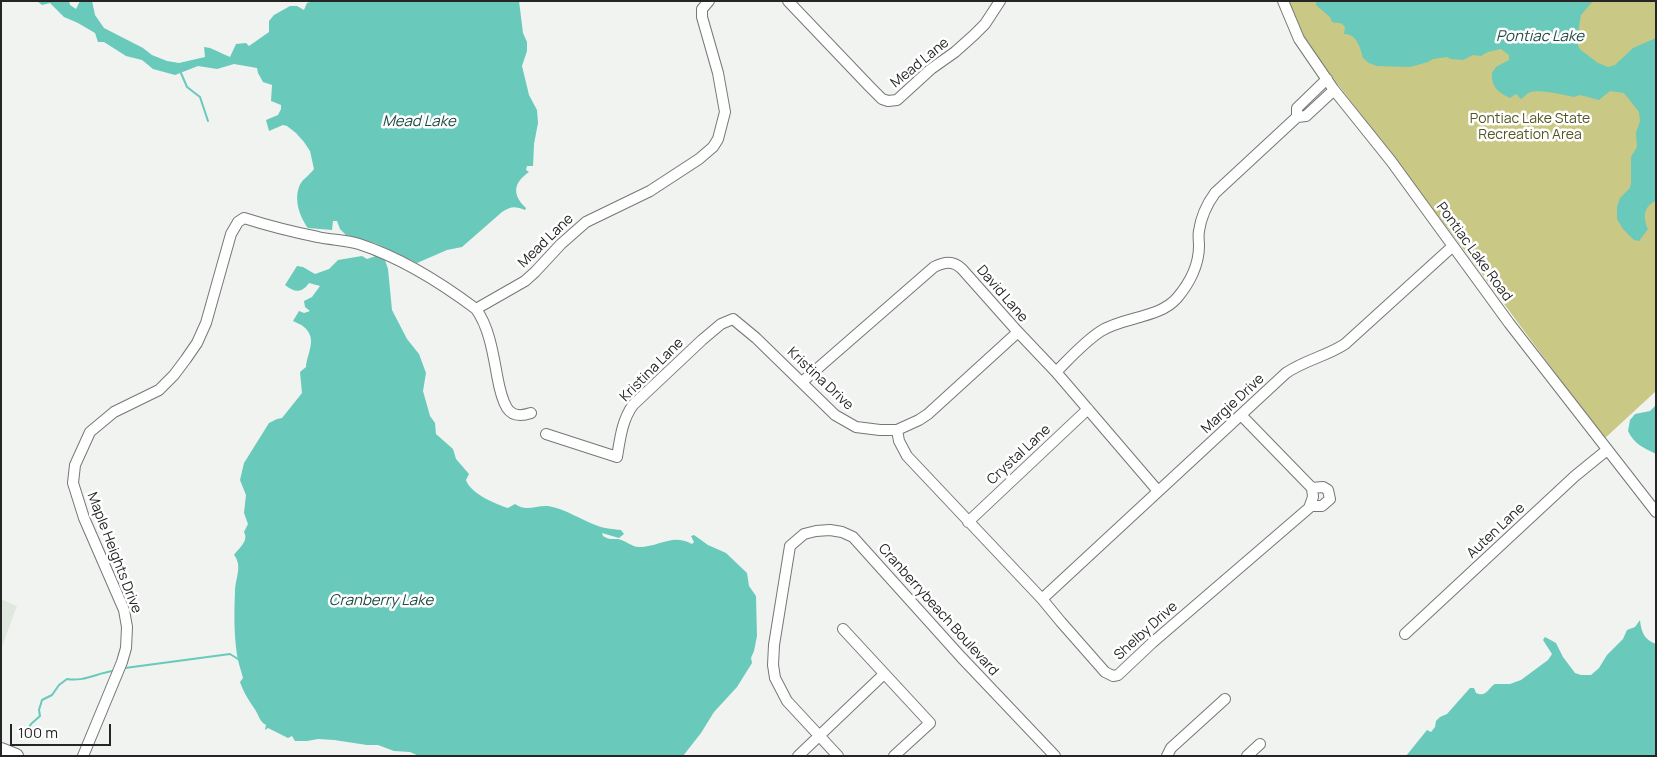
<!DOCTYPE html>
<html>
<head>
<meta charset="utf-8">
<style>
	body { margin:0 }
	#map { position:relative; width:1657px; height:757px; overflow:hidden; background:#f0f3f0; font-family:Manrope,sans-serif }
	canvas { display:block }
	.frame { position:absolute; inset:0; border:2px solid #242524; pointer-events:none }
	.scale { position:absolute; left:10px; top:724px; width:101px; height:22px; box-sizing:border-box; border:2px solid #242524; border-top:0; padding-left:6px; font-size:15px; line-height:18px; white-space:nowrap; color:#242524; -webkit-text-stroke:4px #fff; paint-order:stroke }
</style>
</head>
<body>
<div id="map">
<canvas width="1657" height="757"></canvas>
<div class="frame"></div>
<div class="scale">100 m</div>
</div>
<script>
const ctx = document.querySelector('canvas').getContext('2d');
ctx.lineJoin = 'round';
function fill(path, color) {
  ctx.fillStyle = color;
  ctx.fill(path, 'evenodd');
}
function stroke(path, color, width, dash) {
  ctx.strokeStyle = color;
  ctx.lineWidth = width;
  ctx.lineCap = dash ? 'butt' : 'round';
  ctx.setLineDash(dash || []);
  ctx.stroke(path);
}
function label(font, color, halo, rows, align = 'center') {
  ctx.font = font + ' Manrope,sans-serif';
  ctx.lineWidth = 5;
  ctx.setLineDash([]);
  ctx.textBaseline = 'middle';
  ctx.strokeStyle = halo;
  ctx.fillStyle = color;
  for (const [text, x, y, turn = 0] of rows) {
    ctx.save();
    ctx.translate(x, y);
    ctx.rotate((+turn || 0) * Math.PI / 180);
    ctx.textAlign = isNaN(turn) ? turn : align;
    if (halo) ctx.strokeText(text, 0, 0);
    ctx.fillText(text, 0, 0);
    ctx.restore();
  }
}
fill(new Path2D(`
	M 1,599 L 17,606 L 1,649 Z`), '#dfe8df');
fill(new Path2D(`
	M 1289,1 L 1656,1 L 1656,391 L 1604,439 L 1462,247 L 1301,36 L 1292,14 Z`), '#c9c884');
fill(new Path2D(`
	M 37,1 L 69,1 L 70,5 L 76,9 L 80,1 L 92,1 L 95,15 L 104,28 L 143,48 L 152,55 L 167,61 L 179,63 L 205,57 L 204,47 L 210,48 L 230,57 L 236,44 L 246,43 L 249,46 L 269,32 L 269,21 L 274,15 L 290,6 L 297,6 L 304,10 L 307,3 L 313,1 L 519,1 L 523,33 L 527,42 L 527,51 L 522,66 L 529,95 L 537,110 L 538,123 L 534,144 L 533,166 L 527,166 L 526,170 L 529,172 C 513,183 512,195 526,208 L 525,210 C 515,206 511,206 502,212 L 462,247 L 447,250 L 417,263 L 375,243 L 346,235 L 340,229 L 337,221 L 333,221 L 332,230 L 308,228 C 300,217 294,201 299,187 C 301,180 310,175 314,169 L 310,151 L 304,142 L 296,133 L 287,126 L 283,125 L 269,131 L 266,120 L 278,115 L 281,109 L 281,105 L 271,101 L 272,85 L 263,82 L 258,73 L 257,68 L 234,64 L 217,69 L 198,66 L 175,75 L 153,69 L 142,60 L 126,56 L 104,42 L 98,42 L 95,33 L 78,23 L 64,17 L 50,3 L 42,5 Z
	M 1316,1 L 1593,1 L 1581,15 L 1578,33 L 1575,37 L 1579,48 L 1582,51 L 1598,63 L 1608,67 L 1615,65 L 1633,48 L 1656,38 L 1656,201 C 1643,206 1643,218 1648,229 L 1639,241 L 1634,240 L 1623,229 L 1617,219 L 1617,207 L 1620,198 L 1630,188 L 1631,183 L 1631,157 L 1637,147 L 1636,133 L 1640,121 L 1639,112 L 1624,93 L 1610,91 L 1599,100 L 1580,95 L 1574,97 C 1565,95 1540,89 1531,92 C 1527,93 1524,97 1521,99 L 1516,94 L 1510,98 C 1499,93 1491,87 1492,73 L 1496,67 L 1509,60 L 1509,55 L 1501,49 L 1488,52 L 1481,56 L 1473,55 L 1463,60 L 1451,59 L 1447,57 L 1433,59 L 1428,62 L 1410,67 L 1377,66 L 1369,63 L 1363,58 C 1360,47 1357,34 1344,34 L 1345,27 C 1341,21 1338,24 1332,22 L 1330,17 L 1316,5 Z
	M 362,256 L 367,259 L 376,256 L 385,260 L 388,269 L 392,310 L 407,339 L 419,354 L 426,373 L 423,391 L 430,416 L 435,423 L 436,434 L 453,449 L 456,459 L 469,474 L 466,480 C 470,493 495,504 508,508 L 515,504 C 525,512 537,505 548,506 C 566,509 581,520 598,526 C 606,529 614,529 621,530 L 624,534 L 619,538 L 602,533 L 603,536 C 610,540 610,539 618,539 C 625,540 632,547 639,547 C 660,547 672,533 692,544 L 694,542 L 691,536 L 694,535 L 708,545 L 726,553 L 747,573 L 749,586 L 756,596 L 757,636 L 754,651 L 751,658 L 752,663 L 737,687 L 714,712 L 701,733 L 683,756 L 419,756 L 410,752 L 394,751 L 378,745 L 367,745 L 334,740 L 318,739 L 307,741 L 295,741 L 292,736 L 288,738 L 268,728 L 265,730 L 266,725 C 259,721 259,715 254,708 C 248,699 244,693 240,682 L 243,678 C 241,670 238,662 237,655 C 234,633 234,614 235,592 C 235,579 243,566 234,555 C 239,548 249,541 244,532 L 248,524 L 244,513 L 246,495 L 240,480 L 244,463 L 269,423 L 277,419 L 282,418 L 302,393 L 300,372 L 306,367 C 307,353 318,339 304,327 C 301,324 296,323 293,321 L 299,311 L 304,313 L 310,311 L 305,307 L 304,301 L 312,297 L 320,286 L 309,283 C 302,293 295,293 285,285 L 297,266 L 303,267 L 315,274 L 329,269 L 338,260 Z
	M 1656,405 L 1656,454 C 1644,448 1634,444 1628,431 L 1630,420 L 1635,414 L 1650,411 Z
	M 1640,620 C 1641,631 1644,640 1656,644 L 1656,756 L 1406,756 L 1427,730 L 1431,732 L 1435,727 L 1436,721 L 1440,717 L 1447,714 L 1470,688 L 1474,688 L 1476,693 C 1486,698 1488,688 1495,684 L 1510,684 L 1521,680 L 1548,660 L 1552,654 L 1543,640 L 1545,637 L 1556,643 L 1563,657 L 1575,673 L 1581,675 L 1591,675 L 1599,668 L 1607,655 L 1623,639 L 1627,630 L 1635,627 Z`), '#69c9bb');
stroke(new Path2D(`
	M 181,73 L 187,87 L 200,97 L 208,121
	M 125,668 L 230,654 L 238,659
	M 27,737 L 26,733 L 31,724 L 40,716 L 39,710 L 42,700 L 52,695 L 59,685 L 67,679 C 84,682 97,673 113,671`), '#69c9bb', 2);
const minor = new Path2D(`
	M 788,1 L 870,87 L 882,99 L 888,101 L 897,100 L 931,69 L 955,52 L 974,35 L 985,24 L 1000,1
	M 1283,1 L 1299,39 L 1334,90 L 1391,161 L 1509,323 L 1656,512
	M 1297,117 L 1297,108 L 1327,79
	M 476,309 C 489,327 493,353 497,375 C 499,386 501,398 507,408 C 513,417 522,416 531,413
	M 1056,372 C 1070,358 1084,342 1101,331 C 1123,317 1160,318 1177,298 C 1189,284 1199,265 1199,246 C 1199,241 1198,236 1199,231 C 1201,217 1207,204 1215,193 L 1297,117 L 1306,116 L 1334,90
	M 802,382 L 934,267 C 944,262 953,260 962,269 L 1018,332 L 1056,372 L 1158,491
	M 897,430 L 899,441 L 907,456 L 1042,599 L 1061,622 L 1105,672 L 1113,676 L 1118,675 L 1152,643 L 1309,508 L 1313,497 L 1312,488 L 1241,415
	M 546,434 L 617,457 C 620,439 622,420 633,405 L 702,340 L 721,324 L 733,319 L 756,338 L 835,415 L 856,427 L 880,430 L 897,430 L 919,420 L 928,414 L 1018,332
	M 1310,506 L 1322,506 L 1330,499 L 1328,490 L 1323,487 L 1312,488
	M 968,522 L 1088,409
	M 1042,599 L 1286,373 C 1305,360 1327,356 1345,344 L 1453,246
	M 843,629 L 930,723 L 894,756
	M 1405,634 L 1575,476 L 1607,450
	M 83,756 L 122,662 L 126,648 L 127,627 L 124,610 L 84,518 L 73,483 L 75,465 L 90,432 L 114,412 L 159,390 L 174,375 L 186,359 L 197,343 L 206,323 L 231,234 L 238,222 L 244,218 C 269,226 293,232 318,237 C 331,240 346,240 359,244 C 402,258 440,282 476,309 L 525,281 L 535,272 L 561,244 L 586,222 L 650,191 L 699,159 L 713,147 L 718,139 L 725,112 L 718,73 L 702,17 L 702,9 L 709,1
	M 798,756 L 884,674
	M 838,756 L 787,701 L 775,678 L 773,665 L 774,645 L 790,546 L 804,534 L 816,531 L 830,530 L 842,532 L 853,537 L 961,657 L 1055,756
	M 1167,756 L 1171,748 L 1225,699
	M 1247,756 L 1260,744`);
const highway = new Path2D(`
	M 1,750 L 16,756`);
stroke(minor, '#757875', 12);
stroke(highway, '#757875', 16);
stroke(minor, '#fff', 10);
stroke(highway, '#fff', 14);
label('14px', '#242524', '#fff', [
	["Mead Lane",920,63,-39],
	["Mead Lane",546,241,-44],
	["Pontiac Lake Road",1474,252,54],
	["David Lane",1002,294,49],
	["Kristina Lane",652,370,-45],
	["Kristina Drive",820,379,43],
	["Margie Drive",1233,404,-43],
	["Crystal Lane",1019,455,-43],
	["Auten Lane",1496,531,-43],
	["Maple Heights Drive",114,553,69],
	["Cranberrybeach Boulevard",938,610,48],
	["Shelby Drive",1146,631,-42]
]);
label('14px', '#575621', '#fff', [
	["Pontiac Lake State",1530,119],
	["Recreation Area",1530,135]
]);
label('italic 15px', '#1f4b45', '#fff', [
	["Pontiac Lake",1540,37],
	["Mead Lake",419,122],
	["Cranberry Lake",381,601]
]);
</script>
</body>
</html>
